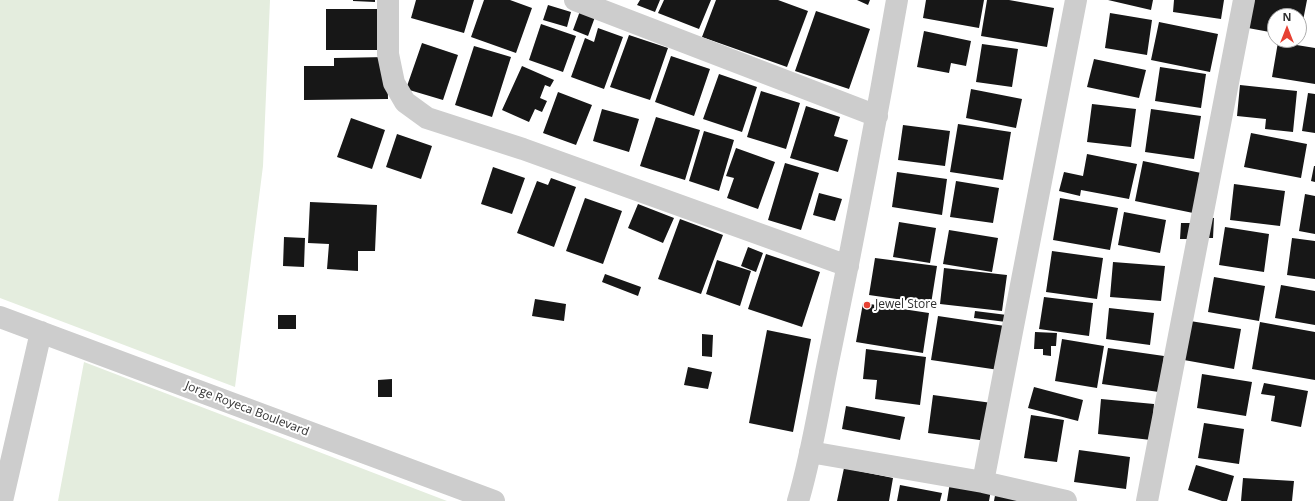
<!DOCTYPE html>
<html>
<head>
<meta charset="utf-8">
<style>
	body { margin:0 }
	#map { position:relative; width:1315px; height:501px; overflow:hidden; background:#fff; font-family:"Open Sans",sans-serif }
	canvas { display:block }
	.north { position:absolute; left:1267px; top:8px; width:40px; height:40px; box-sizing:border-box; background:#fff; border:1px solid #acacac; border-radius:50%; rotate:0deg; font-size:11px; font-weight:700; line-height:16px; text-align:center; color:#303030 }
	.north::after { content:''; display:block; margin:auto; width:14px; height:18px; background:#e64133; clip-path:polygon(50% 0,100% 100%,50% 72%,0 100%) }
</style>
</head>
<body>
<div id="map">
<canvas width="1315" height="501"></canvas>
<div class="north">N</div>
</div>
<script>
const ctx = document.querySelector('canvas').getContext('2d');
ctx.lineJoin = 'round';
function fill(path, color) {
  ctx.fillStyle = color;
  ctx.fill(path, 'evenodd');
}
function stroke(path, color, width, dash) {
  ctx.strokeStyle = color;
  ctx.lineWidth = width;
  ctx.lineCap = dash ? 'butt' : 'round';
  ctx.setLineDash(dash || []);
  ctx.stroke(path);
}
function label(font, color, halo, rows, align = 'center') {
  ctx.font = font + ' "Open Sans",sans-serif';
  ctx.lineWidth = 4;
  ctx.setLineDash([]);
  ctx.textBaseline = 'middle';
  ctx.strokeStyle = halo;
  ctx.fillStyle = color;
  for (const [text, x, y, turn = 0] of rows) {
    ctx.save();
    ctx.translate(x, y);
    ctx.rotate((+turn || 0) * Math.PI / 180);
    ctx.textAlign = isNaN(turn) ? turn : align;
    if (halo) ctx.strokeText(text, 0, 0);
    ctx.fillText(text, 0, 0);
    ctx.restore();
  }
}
fill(new Path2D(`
	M 0,0 L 270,0 L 263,166 L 235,387 L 0,298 Z
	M 84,362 L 447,501 L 58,501 Z`), '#e4edde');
fill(new Path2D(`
	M 353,0 L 375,0 L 375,2 L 353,1 Z
	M 416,0 L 474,0 L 464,33 L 411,18 Z
	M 484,0 L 510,0 L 532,8 L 516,53 L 471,37 Z
	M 640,0 L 660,0 L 655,12 L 637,5 Z
	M 664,0 L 711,0 L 699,29 L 658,13 Z
	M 716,0 L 778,0 L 808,11 L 787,67 L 702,37 Z
	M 857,0 L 870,0 L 868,5 Z
	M 926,0 L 984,0 L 979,28 L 923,18 Z
	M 987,0 L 1009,0 L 1054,8 L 1047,47 L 981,36 Z
	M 1108,0 L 1153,0 L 1151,10 Z
	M 1174,0 L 1224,0 L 1221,19 L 1173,12 Z
	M 1253,0 L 1307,0 L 1300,36 L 1299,16 L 1275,16 L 1275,33 L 1248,28 Z
	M 548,5 L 571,12 L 567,27 L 543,20 Z
	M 326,9 L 377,9 L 377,50 L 326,50 Z
	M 580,11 L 595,17 L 588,36 L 573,30 Z
	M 816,11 L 870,29 L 849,89 L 795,71 Z
	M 1110,13 L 1152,20 L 1147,55 L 1105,48 Z
	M 1159,22 L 1218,34 L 1210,72 L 1151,60 Z
	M 541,24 L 576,36 L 563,72 L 529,60 Z
	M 598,28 L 623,37 L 604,89 L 571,77 L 585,38 L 594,42 Z
	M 924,31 L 971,41 L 966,66 L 951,63 L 949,73 L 917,67 Z
	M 629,35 L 668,48 L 650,100 L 610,87 Z
	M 1278,42 L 1315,48 L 1315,84 L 1272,77 Z
	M 422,43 L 458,55 L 443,100 L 406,89 Z
	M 982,44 L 1018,49 L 1012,87 L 976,82 Z
	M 474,46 L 511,57 L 492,117 L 455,105 Z
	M 671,56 L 710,69 L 694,116 L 655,102 Z
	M 387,57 L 388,99 L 304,100 L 304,66 L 334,66 L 334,58 Z
	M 1094,59 L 1146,70 L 1139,98 L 1087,87 Z
	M 522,66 L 554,80 L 550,87 L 545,85 L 540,98 L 547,101 L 542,112 L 535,109 L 529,122 L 502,110 Z
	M 1160,67 L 1206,74 L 1201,108 L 1155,101 Z
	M 719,74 L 757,87 L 742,132 L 703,119 Z
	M 1240,85 L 1297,91 L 1293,132 L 1265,129 L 1266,119 L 1237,116 Z
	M 971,89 L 1022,99 L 1016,128 L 966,118 Z
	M 761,91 L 800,103 L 786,149 L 747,137 Z
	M 558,92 L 592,105 L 576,145 L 543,133 Z
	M 1308,93 L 1315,94 L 1315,133 L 1302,131 Z
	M 1092,104 L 1136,109 L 1131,147 L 1087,142 Z
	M 806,106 L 840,117 L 834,136 L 848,140 L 838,172 L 790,158 Z
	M 602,109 L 639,119 L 629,152 L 593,141 Z
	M 1151,109 L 1201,116 L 1194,159 L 1145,152 Z
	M 656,117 L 700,130 L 685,180 L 640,166 Z
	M 351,118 L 385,130 L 372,169 L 337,157 Z
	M 958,124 L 1011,132 L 1003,180 L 950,172 Z
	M 903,125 L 950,131 L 945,166 L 898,160 Z
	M 704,131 L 734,140 L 719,191 L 689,181 Z
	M 1251,133 L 1307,144 L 1301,178 L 1244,167 Z
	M 397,134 L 432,146 L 421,179 L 386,167 Z
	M 736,148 L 775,162 L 758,209 L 727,198 L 734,178 L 726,176 Z
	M 1087,154 L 1137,164 L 1129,199 L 1081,190 L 1080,196 L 1059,191 L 1064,172 L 1083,176 Z
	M 1143,161 L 1206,174 L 1198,214 L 1135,201 Z
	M 785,163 L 819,173 L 801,230 L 768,220 Z
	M 1314,166 L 1315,166 L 1315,182 L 1311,181 Z
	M 493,167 L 525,178 L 512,214 L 481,204 Z
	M 897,172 L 947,179 L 942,215 L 892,207 Z
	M 551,178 L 576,187 L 554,247 L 517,233 L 537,181 L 548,185 Z
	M 956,181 L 999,188 L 993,223 L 950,217 Z
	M 1234,184 L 1285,191 L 1280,226 L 1230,220 Z
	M 819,193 L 842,199 L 835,221 L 813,215 Z
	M 1305,194 L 1315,196 L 1315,234 L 1299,231 Z
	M 585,198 L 622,211 L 603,264 L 566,251 Z
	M 1060,198 L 1118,208 L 1110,250 L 1053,240 Z
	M 310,202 L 377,205 L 375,251 L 358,251 L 358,271 L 327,269 L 329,244 L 308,243 Z
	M 638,204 L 674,218 L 663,243 L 628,228 Z
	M 1124,212 L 1166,220 L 1160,253 L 1118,245 Z
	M 1204,217 L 1214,218 L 1213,238 L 1203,238 Z
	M 680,219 L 723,235 L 701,294 L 658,279 Z
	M 899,222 L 936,228 L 930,263 L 893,257 Z
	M 1181,223 L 1194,223 L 1193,239 L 1180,239 Z
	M 1225,227 L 1269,234 L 1264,272 L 1219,265 Z
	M 949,230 L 998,238 L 992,272 L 943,264 Z
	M 284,237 L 305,238 L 304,267 L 283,266 Z
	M 1292,238 L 1315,241 L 1315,279 L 1287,275 Z
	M 748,247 L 763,253 L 756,272 L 741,266 Z
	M 1052,251 L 1103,258 L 1097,299 L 1046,292 Z
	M 766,254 L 820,272 L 802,327 L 748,309 Z
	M 875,258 L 937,266 L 931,304 L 869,295 Z
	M 717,260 L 751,271 L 740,306 L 706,294 Z
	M 1113,262 L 1165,266 L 1161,301 L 1110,297 Z
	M 944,268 L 1007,275 L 1002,311 L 940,304 Z
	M 605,274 L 641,287 L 638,296 L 602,282 Z
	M 1214,277 L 1265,286 L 1259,321 L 1208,312 Z
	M 1281,285 L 1315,291 L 1315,325 L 1275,318 Z
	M 1044,297 L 1093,303 L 1089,336 L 1039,329 Z
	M 535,299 L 566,304 L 564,321 L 532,316 Z
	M 863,303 L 929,313 L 923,353 L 856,342 Z
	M 1109,308 L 1154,313 L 1150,345 L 1106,339 Z
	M 975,311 L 1007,315 L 1006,322 L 974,318 Z
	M 278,315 L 296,315 L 296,329 L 278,329 Z
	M 938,316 L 1005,326 L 999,370 L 931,360 Z
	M 1190,321 L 1241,329 L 1234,369 L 1184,360 Z
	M 1260,322 L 1315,332 L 1315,380 L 1252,369 Z
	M 767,330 L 811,339 L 793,432 L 749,423 Z
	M 1035,332 L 1057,333 L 1056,346 L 1051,346 L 1051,356 L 1043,355 L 1043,349 L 1034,349 Z
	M 702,334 L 713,335 L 712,357 L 702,356 Z
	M 1062,339 L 1104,346 L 1097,388 L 1055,381 Z
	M 1108,348 L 1164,356 L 1159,392 L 1102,384 Z
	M 866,349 L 926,357 L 920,405 L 875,399 L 877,380 L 863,379 Z
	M 688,367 L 712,372 L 708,389 L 684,385 Z
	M 1202,374 L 1252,382 L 1246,416 L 1197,408 Z
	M 392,379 L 392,397 L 378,397 L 378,380 Z
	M 1264,383 L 1308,391 L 1301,427 L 1271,421 L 1275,396 L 1261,394 Z
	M 1034,387 L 1083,400 L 1078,421 L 1028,408 Z
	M 933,395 L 992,403 L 987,441 L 928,433 Z
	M 1101,399 L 1154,404 L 1151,440 L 1098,434 Z
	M 846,406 L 905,417 L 900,440 L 842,429 Z
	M 1031,415 L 1064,420 L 1057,462 L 1024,458 Z
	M 1204,423 L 1244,429 L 1239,464 L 1198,458 Z
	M 1079,450 L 1130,457 L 1126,489 L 1074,482 Z
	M 1196,465 L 1234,476 L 1227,501 L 1222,501 L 1188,490 Z
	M 844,468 L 893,478 L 889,501 L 837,501 Z
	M 1243,478 L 1294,481 L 1292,501 L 1241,501 Z
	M 950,482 L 991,490 L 989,501 L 947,501 Z
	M 900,485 L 942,493 L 940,501 L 897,501 Z
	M 996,490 L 1042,501 L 994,501 Z`), '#171717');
stroke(new Path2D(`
	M 388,0 L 388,54 L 394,83 L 405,102 L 427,118 L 523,149 L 848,266
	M 575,0 L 877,116
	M 0,317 L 494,501
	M 810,452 L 983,482 L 1066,501
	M 983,482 L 1076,0
	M 2,501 L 41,332
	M 798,501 C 813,451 820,399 831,348 C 855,232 877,116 897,0
	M 1147,501 L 1244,0`), '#cdcdcd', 22);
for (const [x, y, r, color] of [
	[867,305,4,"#e64133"]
]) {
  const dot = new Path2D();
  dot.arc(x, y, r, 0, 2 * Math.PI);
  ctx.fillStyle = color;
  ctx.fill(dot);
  stroke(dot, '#fff', 1.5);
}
label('12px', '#303030', '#fff', [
	["Jewel Store",875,305]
], 'left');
label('12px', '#303030', '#fff', [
	["Jorge Royeca Boulevard",247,409,21]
]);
</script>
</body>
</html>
